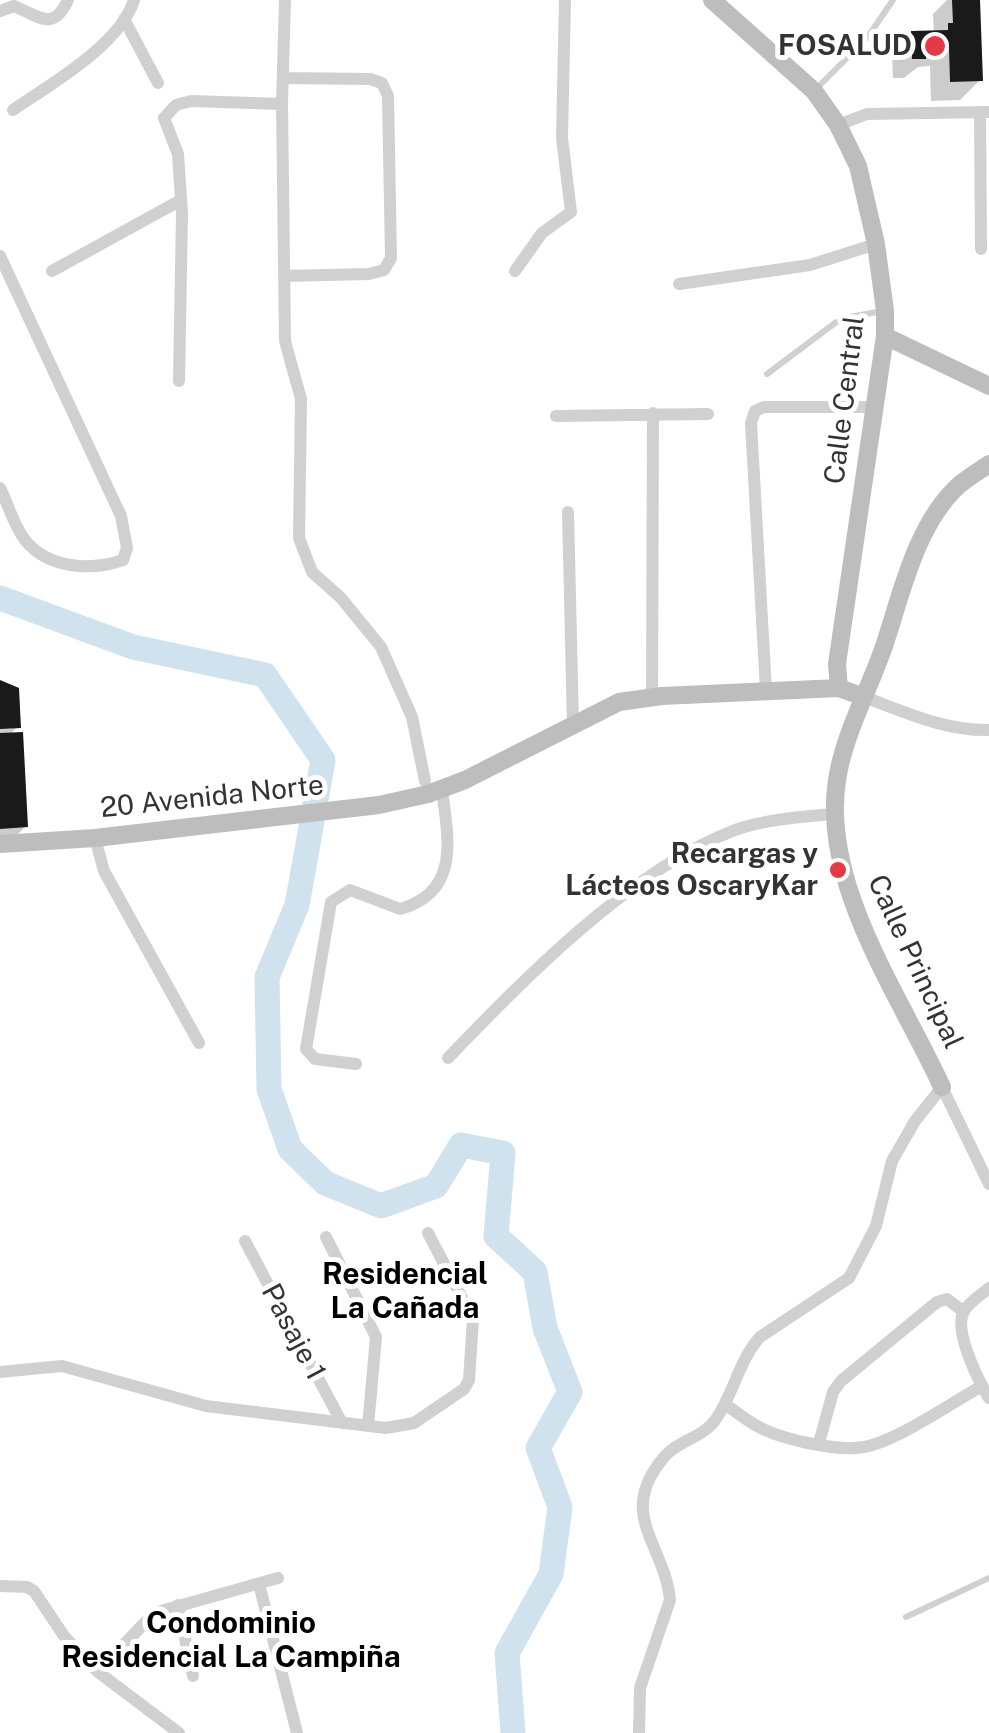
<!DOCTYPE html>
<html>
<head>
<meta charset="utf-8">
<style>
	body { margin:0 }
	canvas { display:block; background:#fff }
</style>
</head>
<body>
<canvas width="989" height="1733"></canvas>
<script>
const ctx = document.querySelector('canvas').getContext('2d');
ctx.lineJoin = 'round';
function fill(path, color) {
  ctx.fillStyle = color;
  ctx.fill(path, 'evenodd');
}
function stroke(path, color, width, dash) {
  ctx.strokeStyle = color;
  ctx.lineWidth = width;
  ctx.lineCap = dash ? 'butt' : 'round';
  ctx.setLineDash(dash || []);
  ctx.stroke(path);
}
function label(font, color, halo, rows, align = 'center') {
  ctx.font = font + ' "Public Sans",sans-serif';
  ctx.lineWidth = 10;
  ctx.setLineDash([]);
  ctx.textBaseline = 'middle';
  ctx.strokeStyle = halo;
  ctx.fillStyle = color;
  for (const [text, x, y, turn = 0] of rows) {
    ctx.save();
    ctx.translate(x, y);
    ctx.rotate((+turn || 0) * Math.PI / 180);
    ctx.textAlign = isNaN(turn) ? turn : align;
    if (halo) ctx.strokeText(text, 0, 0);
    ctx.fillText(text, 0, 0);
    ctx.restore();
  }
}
fill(new Path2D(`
	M 947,0 L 977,0 L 980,80 L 960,100 L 931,101 L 930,66 L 918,67 L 904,78 L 893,78 L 892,53 L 912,33 L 934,33 L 933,14 Z
	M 0,683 L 18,727 L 9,735 L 26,826 L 16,836 L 0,837 Z`), '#0003');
stroke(new Path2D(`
	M 0,598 L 133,647 L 265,675 L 323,760 L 297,905 L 267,977 L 269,1089 L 290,1149 L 325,1183 L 381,1206 L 436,1186 L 461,1145 L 503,1153 L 496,1236 L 535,1272 L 545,1328 L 570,1392 L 538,1448 L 560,1507 L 551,1574 L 507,1653 L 513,1733`), '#cfe2ee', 25);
fill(new Path2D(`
	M 952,0 L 980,0 L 983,81 L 950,82 L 949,48 L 935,48 L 935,53 L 926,54 L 926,59 L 912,59 L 911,31 L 948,30 L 948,23 L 953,23 Z
	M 0,680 L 19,688 L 21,728 L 0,729 Z
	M 23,732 L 28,827 L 0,829 L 0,733 Z`), '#1a1a1a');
stroke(new Path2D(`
	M 816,89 L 867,38 L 893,0
	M 767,374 L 835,323 L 849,317 L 883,311
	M 906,1617 L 989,1578`), '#d0d0d0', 6);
stroke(new Path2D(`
	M 285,0 L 282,104 L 285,341 L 301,399 L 299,538 L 312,572 L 341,598 L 381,647 L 412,717 L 425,781
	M 0,11 L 14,6 C 40,17 53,32 68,0
	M 124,19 L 158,83
	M 283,78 L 370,79 L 382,83 L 388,96 L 391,258 L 384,270 L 369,274 L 284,276
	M 13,110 C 51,84 120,45 134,0
	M 980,112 L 981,249
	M 838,125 L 867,114 L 989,112
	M 0,256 L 121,516 L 127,548 L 123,560 C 91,571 48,569 25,540 C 14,526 8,504 0,488
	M 52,271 L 181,200
	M 515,271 L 542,233 L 571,212 L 562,138 L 565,0
	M 679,284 L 810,265 L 876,244
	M 179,381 L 182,214 L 178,154 L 164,118 L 176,105 L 191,101 L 282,104
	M 556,416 L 708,414
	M 568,512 L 573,725
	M 766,691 L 751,423 L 755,411 L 764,407 L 873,407
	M 652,697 L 653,413
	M 864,697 C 905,712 945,731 989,730
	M 95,838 L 104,871 L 199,1043
	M 448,1058 C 525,978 630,870 735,830 C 766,819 801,817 833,814
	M 356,1064 L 315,1059 L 306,1049 L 331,902 L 350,890 L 400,909 C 461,892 448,837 442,790
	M 326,1237 L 376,1337 L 368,1426
	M 245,1241 L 342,1423
	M 989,1288 C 981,1295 969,1302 964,1311 C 953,1330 978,1380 989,1398
	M 0,1372 L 62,1366 L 206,1406 L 386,1428 L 414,1423 L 464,1389 L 469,1380 L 473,1319 L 428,1233
	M 725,1404 C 735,1411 746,1420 757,1426 C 780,1439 837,1452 864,1447 C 897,1441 951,1403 982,1386
	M 819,1443 L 833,1392 L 841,1381 L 937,1302 L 947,1299 L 964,1312
	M 259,1584 L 297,1733
	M 0,1586 L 27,1587 L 34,1591 L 64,1636 L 98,1672 L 179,1733
	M 178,1605 L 193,1676
	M 98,1672 L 154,1613 L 278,1578
	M 639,1733 L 640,1688 L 670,1600 C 665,1544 614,1513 666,1455 C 680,1440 704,1437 716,1419 C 734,1393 739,1360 760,1337 L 849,1278 L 876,1226 L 892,1161 L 915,1121 L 942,1087 L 989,1184`), '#d0d0d0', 12);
stroke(new Path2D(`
	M 712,0 L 814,91 L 838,125 L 858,166 L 876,244 L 885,311 L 885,336 L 837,664 L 839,688
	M 885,336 L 989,386
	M 0,844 L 95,838 L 379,805 L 428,794 L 465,780 L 619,702 L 662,696 L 839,688 L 864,697
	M 942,1087 C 899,993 818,881 838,774 C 847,726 873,683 887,637 C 903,587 918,523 958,486 C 967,478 979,471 989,464`), '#bdbdbd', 18);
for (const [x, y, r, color] of [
	[935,46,12,"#e63946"],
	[838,870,10,"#e63946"]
]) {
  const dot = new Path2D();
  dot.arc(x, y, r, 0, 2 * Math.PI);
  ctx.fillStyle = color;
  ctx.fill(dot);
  stroke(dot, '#fff', 4);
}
label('bold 28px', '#333', '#fff', [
	["FOSALUD",912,46],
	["Recargas y",818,854],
	["Lácteos OscaryKar",818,886]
], 'right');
label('28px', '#333', '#fff', [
	["Calle Central",845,400,-83],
	["20 Avenida Norte",212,797,-6],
	["Calle Principal",915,962,65],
	["Pasaje 1",293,1332,62]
]);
label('bold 30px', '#000', '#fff', [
	["Residencial",405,1275],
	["La Cañada",405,1309],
	["Condominio",231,1624],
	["Residencial La Campiña",231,1658]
]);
</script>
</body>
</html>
